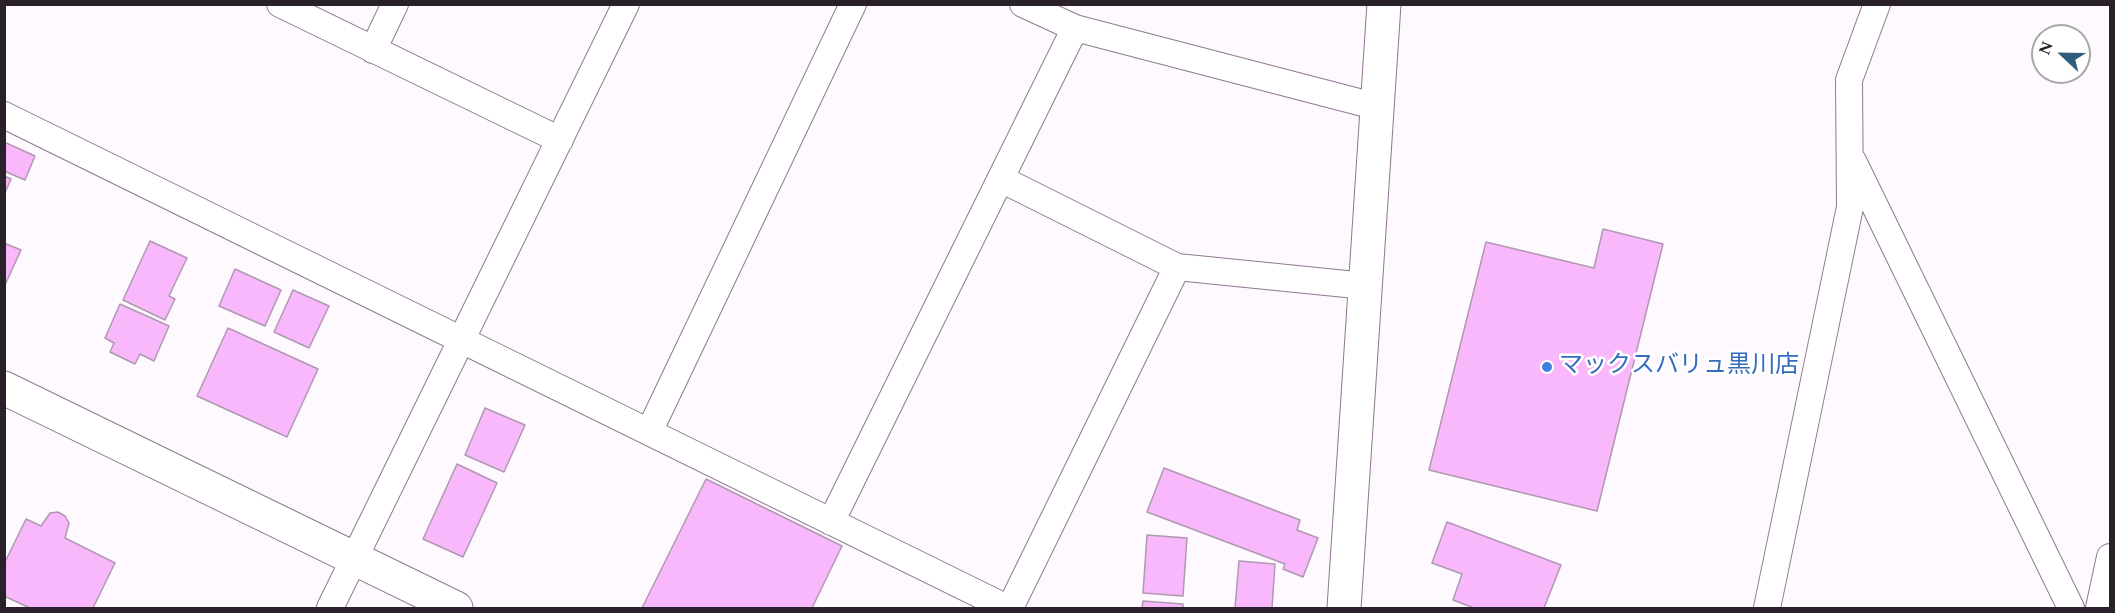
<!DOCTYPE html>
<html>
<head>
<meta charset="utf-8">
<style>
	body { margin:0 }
	#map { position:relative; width:2115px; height:613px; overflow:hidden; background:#fef9fe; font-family:Spectral,serif }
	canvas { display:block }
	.frame { position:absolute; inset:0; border:6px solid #29202a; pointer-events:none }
	.north { position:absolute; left:2031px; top:24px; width:60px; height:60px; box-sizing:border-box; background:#fff; border:2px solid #a9a6aa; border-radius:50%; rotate:292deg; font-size:16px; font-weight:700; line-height:24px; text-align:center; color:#29202a }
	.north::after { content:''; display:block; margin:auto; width:21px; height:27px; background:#2f5e7d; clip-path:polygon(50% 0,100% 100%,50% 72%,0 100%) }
</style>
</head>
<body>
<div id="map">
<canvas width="2115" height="613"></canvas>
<div class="frame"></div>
<div class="north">N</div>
</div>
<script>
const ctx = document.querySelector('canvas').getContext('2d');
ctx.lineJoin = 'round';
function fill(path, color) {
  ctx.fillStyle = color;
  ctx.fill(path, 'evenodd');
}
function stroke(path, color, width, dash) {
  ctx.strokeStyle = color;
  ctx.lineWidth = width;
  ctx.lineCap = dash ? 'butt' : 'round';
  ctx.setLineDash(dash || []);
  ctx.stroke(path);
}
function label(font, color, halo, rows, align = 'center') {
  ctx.font = font + ' Spectral,"Noto Sans JP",serif';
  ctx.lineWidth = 5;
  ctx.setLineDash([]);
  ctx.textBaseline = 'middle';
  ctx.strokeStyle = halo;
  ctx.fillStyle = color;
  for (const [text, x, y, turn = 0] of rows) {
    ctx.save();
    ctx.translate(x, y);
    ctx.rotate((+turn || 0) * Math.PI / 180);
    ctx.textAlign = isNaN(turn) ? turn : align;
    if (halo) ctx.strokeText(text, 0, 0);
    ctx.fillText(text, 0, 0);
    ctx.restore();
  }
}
const building = new Path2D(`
	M 4,142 L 35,156 L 25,180 L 4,171 Z
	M 4,176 L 11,179 L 4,195 Z
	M 1603,229 L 1663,244 L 1597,511 L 1429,470 L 1486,242 L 1594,268 Z
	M 150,241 L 187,258 L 169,296 L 175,299 L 165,320 L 123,300 Z
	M 4,243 L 21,250 L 5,285 L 4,285 Z
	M 235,269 L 281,290 L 265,326 L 219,306 Z
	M 293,290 L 329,306 L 309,348 L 274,332 Z
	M 120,304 L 169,326 L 154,361 L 140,354 L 135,364 L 110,352 L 114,343 L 105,338 Z
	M 228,328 L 318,369 L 287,437 L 197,396 Z
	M 485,408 L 525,425 L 504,472 L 465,455 Z
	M 457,464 L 497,483 L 463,557 L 423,539 Z
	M 1164,468 L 1300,520 L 1297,530 L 1318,538 L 1303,577 L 1283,569 L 1285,564 L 1147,512 Z
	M 706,479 L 842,546 L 812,608 L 642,608 Z
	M 58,512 L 65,516 L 69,523 L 65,538 L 115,563 L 93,608 L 30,608 L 4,596 L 4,564 L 26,519 L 41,526 L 50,513 Z
	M 1447,522 L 1561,565 L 1544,608 L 1474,608 L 1453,600 L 1462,574 L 1432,563 Z
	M 1147,535 L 1187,538 L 1183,596 L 1143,593 Z
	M 1239,561 L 1275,564 L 1272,608 L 1235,608 Z
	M 1143,601 L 1183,604 L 1183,608 L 1142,608 Z`);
fill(building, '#f8b8fb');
stroke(building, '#af99b0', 1.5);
const minor = new Path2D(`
	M 280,4 L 560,140
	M 1023,4 L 1075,28 L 1378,107
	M 373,50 L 395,4
	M 4,115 L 1007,608
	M 1853,161 L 2071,608
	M 1001,179 L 1177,267
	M 649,432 L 853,4
	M 831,522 L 1075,28
	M 330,608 L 626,4
	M 1010,608 L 1177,267 L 1366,286
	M 1767,608 L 1850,207 L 1849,80 L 1877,4
	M 2099,608 L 2110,557`);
const tertiary = new Path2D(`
	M 4,388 L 456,608
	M 1344,608 L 1384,4`);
stroke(minor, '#8f7990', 28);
stroke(tertiary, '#8f7990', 35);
stroke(minor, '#fff', 26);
stroke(tertiary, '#fff', 33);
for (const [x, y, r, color] of [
	[1547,367,6,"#3f7fe0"]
]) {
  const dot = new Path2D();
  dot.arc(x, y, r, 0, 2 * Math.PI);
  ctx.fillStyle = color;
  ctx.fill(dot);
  stroke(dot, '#fff', 2);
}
label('24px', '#366cbe', '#fff', [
	["マックスバリュ黒川店",1559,367]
], 'left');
</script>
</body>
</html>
